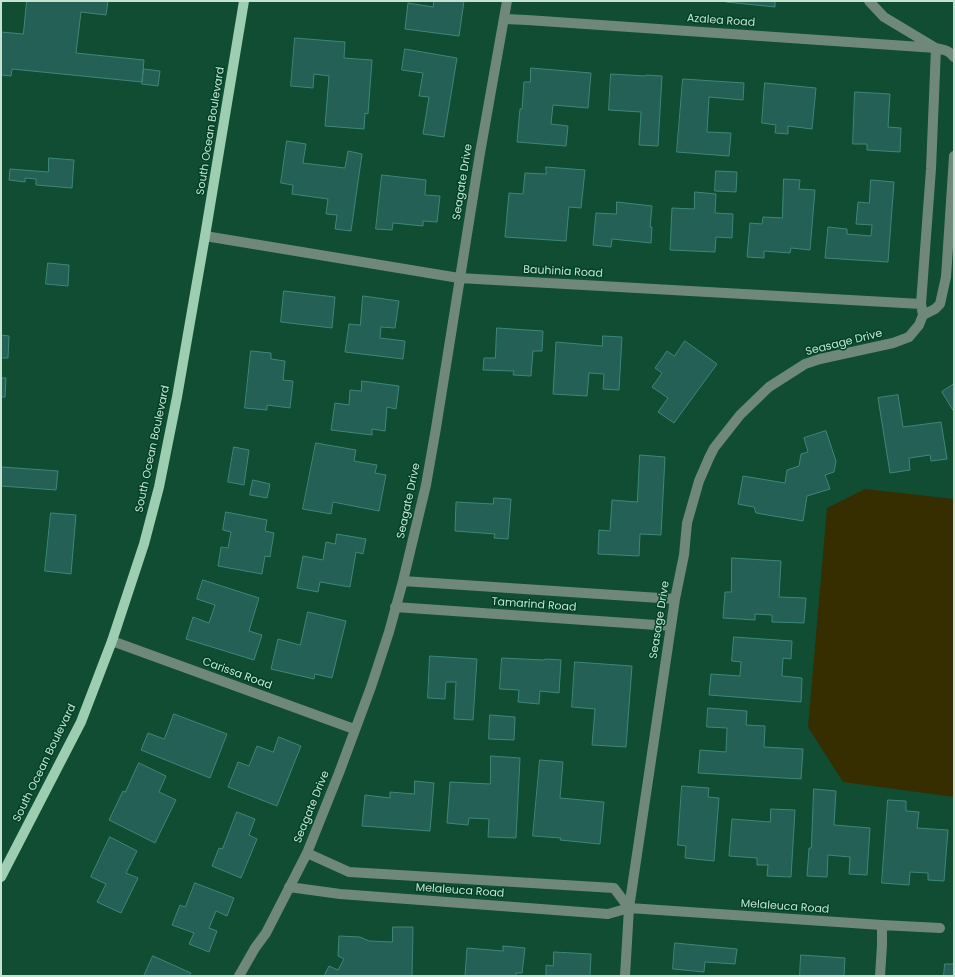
<!DOCTYPE html>
<html>
<head>
<meta charset="utf-8">
<style>
	body { margin:0 }
	#map { position:relative; width:955px; height:977px; overflow:hidden; background:#104d32; font-family:Poppins,sans-serif }
	canvas { display:block }
	.frame { position:absolute; inset:0; border:2px solid #c6e3d2; pointer-events:none }
</style>
</head>
<body>
<div id="map">
<canvas width="955" height="977"></canvas>
<div class="frame"></div>
</div>
<script>
const ctx = document.querySelector('canvas').getContext('2d');
ctx.lineJoin = 'round';
function fill(path, color) {
  ctx.fillStyle = color;
  ctx.fill(path, 'evenodd');
}
function stroke(path, color, width, dash) {
  ctx.strokeStyle = color;
  ctx.lineWidth = width;
  ctx.lineCap = dash ? 'butt' : 'round';
  ctx.setLineDash(dash || []);
  ctx.stroke(path);
}
function label(font, color, halo, rows, align = 'center') {
  ctx.font = font + ' Poppins,sans-serif';
  ctx.lineWidth = 3;
  ctx.setLineDash([]);
  ctx.textBaseline = 'middle';
  ctx.strokeStyle = halo;
  ctx.fillStyle = color;
  for (const [text, x, y, turn = 0] of rows) {
    ctx.save();
    ctx.translate(x, y);
    ctx.rotate((+turn || 0) * Math.PI / 180);
    ctx.textAlign = isNaN(turn) ? turn : align;
    if (halo) ctx.strokeText(text, 0, 0);
    ctx.fillText(text, 0, 0);
    ctx.restore();
  }
}
fill(new Path2D(`
	M 865,489 L 954,499 L 954,797 L 843,782 L 808,727 L 827,508 Z`), '#362e00');
const building = new Path2D(`
	M 27,1 L 108,1 L 106,15 L 81,12 L 76,53 L 144,60 L 142,82 L 12,69 L 11,76 L 1,75 L 1,32 L 23,34 Z
	M 434,1 L 464,1 L 459,36 L 405,29 L 408,3 L 433,7 Z
	M 726,1 L 775,1 L 775,7 L 726,2 Z
	M 295,38 L 345,42 L 344,58 L 372,60 L 368,114 L 365,113 L 364,129 L 325,126 L 329,76 L 314,74 L 313,88 L 291,86 Z
	M 405,49 L 457,58 L 444,137 L 423,134 L 429,97 L 419,96 L 423,73 L 402,70 Z
	M 531,68 L 591,73 L 588,108 L 553,105 L 551,124 L 568,126 L 566,146 L 517,142 L 520,109 L 522,109 L 524,82 L 530,82 Z
	M 144,69 L 160,71 L 158,86 L 142,84 Z
	M 611,74 L 646,76 L 646,75 L 662,76 L 658,146 L 639,145 L 641,112 L 609,110 Z
	M 683,79 L 744,83 L 743,100 L 709,97 L 707,132 L 731,133 L 729,156 L 677,152 Z
	M 765,83 L 816,88 L 812,129 L 788,126 L 788,134 L 775,133 L 776,125 L 762,123 Z
	M 855,92 L 890,94 L 888,127 L 901,128 L 900,152 L 867,150 L 867,144 L 853,144 Z
	M 287,141 L 306,144 L 303,163 L 345,168 L 348,151 L 362,154 L 351,231 L 335,229 L 337,215 L 326,214 L 328,199 L 292,194 L 293,185 L 281,183 Z
	M 49,158 L 74,160 L 72,188 L 36,185 L 36,179 L 25,178 L 25,182 L 9,180 L 10,169 L 48,172 Z
	M 546,167 L 585,170 L 581,208 L 569,207 L 566,241 L 505,237 L 509,193 L 523,194 L 525,173 L 546,174 Z
	M 716,171 L 737,172 L 736,192 L 715,191 Z
	M 382,175 L 426,180 L 425,195 L 440,196 L 437,222 L 423,221 L 423,226 L 393,223 L 392,230 L 376,229 Z
	M 784,179 L 800,180 L 799,189 L 815,190 L 810,250 L 791,248 L 790,253 L 764,251 L 764,258 L 747,257 L 750,223 L 762,224 L 763,217 L 782,218 Z
	M 871,180 L 894,182 L 888,262 L 825,258 L 828,227 L 847,229 L 847,234 L 871,236 L 872,225 L 856,224 L 858,202 L 869,203 Z
	M 695,192 L 716,194 L 715,213 L 733,214 L 732,238 L 716,237 L 715,252 L 670,250 L 672,208 L 694,209 Z
	M 617,202 L 652,206 L 650,227 L 652,227 L 651,243 L 612,239 L 611,247 L 593,245 L 596,213 L 616,214 Z
	M 48,263 L 69,265 L 68,286 L 46,284 Z
	M 284,291 L 335,297 L 332,328 L 281,322 Z
	M 363,296 L 399,301 L 395,328 L 381,327 L 380,338 L 405,341 L 403,359 L 345,352 L 349,324 L 360,325 Z
	M 497,328 L 543,331 L 542,351 L 533,351 L 531,376 L 513,375 L 514,371 L 483,370 L 484,358 L 495,358 Z
	M 1,335 L 9,336 L 8,358 L 1,358 Z
	M 603,336 L 622,337 L 619,390 L 603,389 L 604,374 L 589,373 L 587,396 L 553,394 L 556,342 L 602,346 Z
	M 685,341 L 717,364 L 674,423 L 658,412 L 668,398 L 652,387 L 662,373 L 655,368 L 667,351 L 674,356 Z
	M 251,351 L 271,353 L 271,359 L 285,361 L 283,380 L 293,381 L 290,408 L 267,405 L 267,410 L 245,408 Z
	M 1,378 L 6,378 L 5,397 L 1,397 Z
	M 362,381 L 399,386 L 396,409 L 387,407 L 385,431 L 372,429 L 372,435 L 331,430 L 335,403 L 349,405 L 350,390 L 361,391 Z
	M 954,384 L 954,412 L 942,392 Z
	M 898,395 L 903,427 L 941,422 L 947,459 L 931,461 L 930,455 L 909,458 L 910,470 L 890,473 L 878,398 Z
	M 826,431 L 836,461 L 834,472 L 825,475 L 830,489 L 807,496 L 803,521 L 756,513 L 754,507 L 738,504 L 743,476 L 785,483 L 787,470 L 799,466 L 801,454 L 808,452 L 804,438 Z
	M 316,443 L 356,450 L 354,461 L 377,465 L 375,473 L 386,475 L 379,511 L 333,502 L 331,514 L 303,509 Z
	M 234,447 L 249,450 L 244,485 L 228,482 Z
	M 640,455 L 665,457 L 661,535 L 640,534 L 639,556 L 598,554 L 599,530 L 610,531 L 612,500 L 637,502 Z
	M 2,467 L 58,471 L 56,490 L 1,486 Z
	M 253,480 L 270,484 L 267,498 L 250,495 Z
	M 494,498 L 511,499 L 508,539 L 494,538 L 495,534 L 455,531 L 456,502 L 493,504 Z
	M 226,512 L 267,520 L 265,531 L 274,533 L 270,557 L 265,556 L 262,574 L 218,566 L 221,547 L 228,548 L 231,532 L 223,530 Z
	M 51,513 L 76,515 L 71,574 L 45,571 Z
	M 337,534 L 366,539 L 363,554 L 356,552 L 350,587 L 320,582 L 318,592 L 297,588 L 303,556 L 323,560 L 326,542 L 335,544 Z
	M 732,558 L 781,561 L 779,597 L 806,598 L 804,623 L 772,622 L 772,615 L 755,614 L 755,620 L 723,618 L 725,592 L 731,592 Z
	M 203,580 L 259,598 L 249,631 L 262,635 L 254,660 L 186,639 L 193,617 L 209,623 L 215,605 L 197,599 Z
	M 308,612 L 346,621 L 332,678 L 315,674 L 314,679 L 271,669 L 278,639 L 300,645 Z
	M 734,637 L 792,641 L 791,659 L 783,658 L 782,676 L 802,678 L 801,702 L 709,695 L 711,674 L 740,676 L 741,662 L 732,661 Z
	M 430,656 L 477,659 L 473,720 L 454,719 L 456,682 L 446,682 L 445,699 L 428,698 Z
	M 502,658 L 544,660 L 545,659 L 561,660 L 559,693 L 540,691 L 539,704 L 518,702 L 519,690 L 500,689 Z
	M 575,662 L 632,666 L 626,747 L 592,745 L 595,709 L 572,707 Z
	M 708,708 L 747,711 L 746,725 L 765,726 L 764,747 L 803,749 L 801,779 L 698,773 L 700,750 L 726,752 L 727,728 L 707,727 Z
	M 174,714 L 227,734 L 210,778 L 141,750 L 148,733 L 164,739 Z
	M 490,715 L 515,717 L 514,740 L 489,739 Z
	M 279,737 L 301,746 L 277,806 L 228,787 L 238,762 L 249,766 L 257,746 L 273,752 Z
	M 491,756 L 520,758 L 516,838 L 488,837 L 489,819 L 469,818 L 468,825 L 447,823 L 450,782 L 490,784 Z
	M 540,760 L 563,762 L 560,798 L 604,802 L 600,844 L 560,840 L 561,838 L 533,836 Z
	M 139,763 L 166,776 L 159,792 L 176,800 L 155,843 L 109,820 L 123,791 L 125,792 Z
	M 415,781 L 434,783 L 430,831 L 362,826 L 365,795 L 390,798 L 390,792 L 414,794 Z
	M 682,786 L 709,788 L 708,797 L 719,798 L 714,861 L 685,858 L 686,846 L 678,845 Z
	M 814,789 L 836,791 L 834,825 L 870,828 L 867,875 L 849,874 L 850,857 L 828,855 L 827,877 L 807,876 L 809,848 L 811,848 Z
	M 888,800 L 906,801 L 906,811 L 919,812 L 917,828 L 948,830 L 944,881 L 928,880 L 928,873 L 910,872 L 909,885 L 882,883 Z
	M 771,809 L 795,810 L 791,877 L 767,876 L 768,865 L 757,865 L 757,858 L 729,856 L 732,819 L 770,822 Z
	M 237,812 L 255,819 L 249,835 L 257,839 L 241,878 L 212,866 L 219,848 L 222,849 Z
	M 110,837 L 137,851 L 126,873 L 138,878 L 121,913 L 97,902 L 106,884 L 91,877 Z
	M 195,883 L 234,898 L 227,916 L 216,911 L 209,928 L 217,931 L 209,952 L 189,944 L 194,933 L 172,925 L 180,905 L 185,907 Z
	M 393,927 L 413,927 L 412,976 L 324,976 L 329,966 L 338,970 L 344,959 L 338,956 L 339,936 L 360,937 L 369,941 L 392,942 Z
	M 675,943 L 737,949 L 735,964 L 705,962 L 704,972 L 673,969 Z
	M 503,946 L 525,948 L 522,973 L 516,973 L 516,976 L 465,976 L 467,948 L 503,951 Z
	M 554,952 L 591,954 L 590,976 L 546,976 L 546,965 L 553,966 Z
	M 801,955 L 845,958 L 844,976 L 800,976 Z
	M 153,956 L 191,973 L 189,976 L 144,976 Z
	M 945,964 L 954,964 L 954,976 L 944,976 Z`);
fill(building, '#246056');
stroke(building, '#3e8779', 1);
stroke(new Path2D(`
	M 869,1 L 884,17 L 934,47
	M 505,19 L 527,20 L 936,48 C 944,50 949,50 954,57
	M 205,236 L 459,278 L 921,304
	M 923,315 L 935,309 L 940,304 L 946,277 L 954,156
	M 403,581 L 675,599
	M 395,607 L 671,626
	M 112,641 L 354,729
	M 307,853 L 349,872 L 614,888 L 629,908
	M 289,887 L 340,894 L 608,914 L 629,908 L 882,925 L 940,928
	M 239,976 L 255,948 L 266,933 L 307,853 L 339,773 L 371,687 L 389,632 L 403,581 L 426,485 L 436,428 L 480,153 L 507,1
	M 625,976 L 629,908 L 675,599 L 684,555 L 687,523 L 699,481 L 709,458 L 714,448 L 740,415 L 769,387 L 805,364 L 820,359 L 893,343 L 909,337 L 919,325 L 923,315 L 921,304 L 931,169 L 936,48
	M 880,976 L 882,945 L 882,925`), '#70887a', 10);
stroke(new Path2D(`
	M 1,877 L 81,722 L 112,641 L 144,544 L 159,487 L 177,397 L 205,236 L 244,1`), '#9dceb2', 10);
label('11px', '#c6e3d2', '#004228', [
	["Azalea Road",721,21,4],
	["South Ocean Boulevard",211,131,-81],
	["Seagate Drive",463,182,-81],
	["Bauhinia Road",563,272,3],
	["Seasage Drive",844,343,-14],
	["South Ocean Boulevard",153,449,-78],
	["Seagate Drive",409,501,-78],
	["Tamarind Road",534,605,4],
	["Seasage Drive",660,620,-81],
	["Carissa Road",237,674,20],
	["South Ocean Boulevard",45,763,-64],
	["Seagate Drive",312,807,-68],
	["Melaleuca Road",460,891,4],
	["Melaleuca Road",785,907,4]
]);
</script>
</body>
</html>
